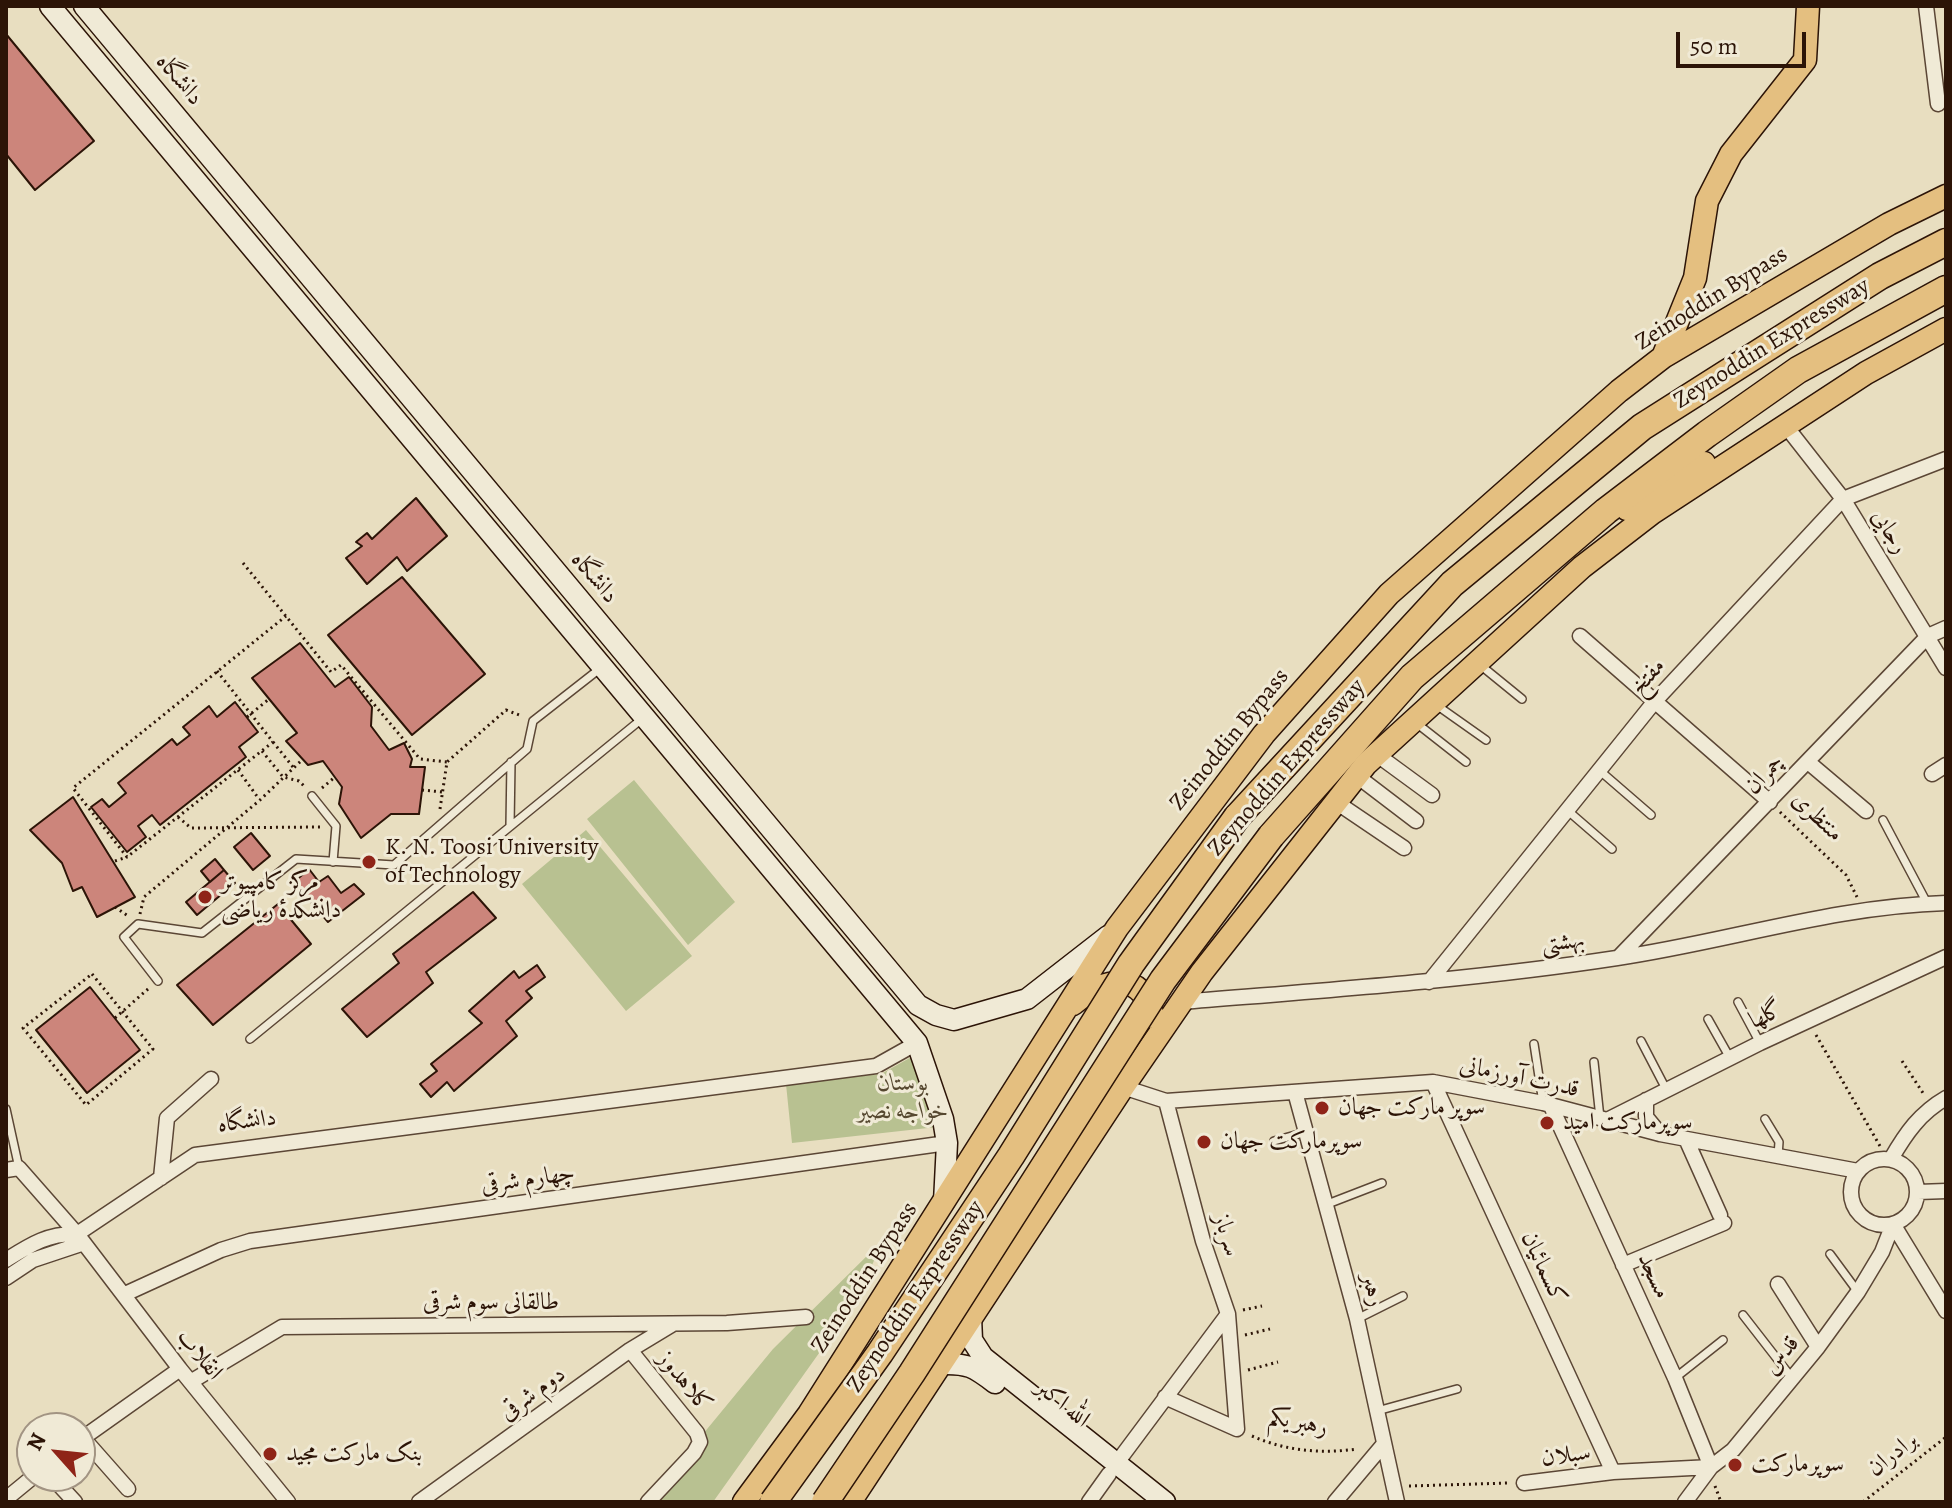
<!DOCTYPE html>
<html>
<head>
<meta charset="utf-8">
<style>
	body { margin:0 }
	#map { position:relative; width:1952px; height:1508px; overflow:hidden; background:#e8dec0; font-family:Alegreya,serif }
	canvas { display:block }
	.frame { position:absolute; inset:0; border:8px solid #2c1407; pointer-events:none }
	.north { position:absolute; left:16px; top:1412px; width:80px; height:80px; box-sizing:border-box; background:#f0ead6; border:2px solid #a29483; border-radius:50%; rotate:297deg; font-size:22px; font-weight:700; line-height:32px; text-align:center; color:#2c1407 }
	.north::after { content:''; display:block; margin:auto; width:28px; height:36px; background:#8f2418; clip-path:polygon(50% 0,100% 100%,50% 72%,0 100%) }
	.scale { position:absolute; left:1676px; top:32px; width:130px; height:36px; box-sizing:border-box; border:4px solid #2c1407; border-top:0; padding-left:10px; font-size:24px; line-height:28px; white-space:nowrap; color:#2c1407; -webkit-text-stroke:6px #f0ead6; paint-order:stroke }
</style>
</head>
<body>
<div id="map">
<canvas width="1952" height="1508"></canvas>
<div class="frame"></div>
<div class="north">N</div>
<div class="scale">50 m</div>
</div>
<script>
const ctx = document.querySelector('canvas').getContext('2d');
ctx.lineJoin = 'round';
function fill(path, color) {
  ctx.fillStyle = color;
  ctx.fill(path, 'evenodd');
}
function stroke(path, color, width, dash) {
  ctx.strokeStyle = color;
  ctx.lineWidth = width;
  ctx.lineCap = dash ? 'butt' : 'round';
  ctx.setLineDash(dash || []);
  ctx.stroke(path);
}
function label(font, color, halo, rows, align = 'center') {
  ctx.font = font + ' Alegreya,Amiri,serif';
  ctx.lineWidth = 6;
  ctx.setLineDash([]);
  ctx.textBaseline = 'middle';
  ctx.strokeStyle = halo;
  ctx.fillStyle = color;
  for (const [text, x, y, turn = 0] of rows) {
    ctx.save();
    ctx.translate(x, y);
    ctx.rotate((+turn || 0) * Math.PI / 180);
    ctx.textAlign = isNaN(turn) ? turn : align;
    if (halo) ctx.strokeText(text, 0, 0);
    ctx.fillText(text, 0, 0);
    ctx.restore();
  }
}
fill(new Path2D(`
	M 634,780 L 735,902 L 688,945 L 587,819 Z
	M 586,830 L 692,956 L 626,1011 L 522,884 Z
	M 915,1055 L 937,1127 L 792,1143 L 786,1084 L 881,1074 Z
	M 882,1241 L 859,1297 L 713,1502 L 647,1502 L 773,1349 Z`), '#b8c191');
const building = new Path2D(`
	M 6,34 L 94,141 L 35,190 L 6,154 Z
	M 416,498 L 447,536 L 407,571 L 397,557 L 367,584 L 346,558 L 362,546 L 356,542 L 367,533 L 372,539 Z
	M 402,577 L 485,674 L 412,735 L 328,635 Z
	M 300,643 L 335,687 L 349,677 L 372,707 L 371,726 L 389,750 L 404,743 L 412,759 L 410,767 L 425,767 L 419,814 L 391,814 L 361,838 L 339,804 L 342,787 L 323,761 L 308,765 L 286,741 L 297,733 L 252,678 Z
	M 235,702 L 258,732 L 239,747 L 246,757 L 160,825 L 152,815 L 138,826 L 146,837 L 127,852 L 91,807 L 102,799 L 109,807 L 126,793 L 118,783 L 172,739 L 177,745 L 190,735 L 183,727 L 209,706 L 217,717 Z
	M 73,797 L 135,897 L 97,917 L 82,887 L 73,891 L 62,863 L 30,830 Z
	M 251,833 L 270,856 L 253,870 L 234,847 Z
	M 215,859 L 224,870 L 210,882 L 201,871 Z
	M 309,869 L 319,882 L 328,876 L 341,893 L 354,884 L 364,894 L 328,922 L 294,882 Z
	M 224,870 L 235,883 L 197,915 L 186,902 Z
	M 473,892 L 496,918 L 426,972 L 433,983 L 367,1037 L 342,1009 L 399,963 L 393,954 Z
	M 278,904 L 311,944 L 213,1025 L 177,985 Z
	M 537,965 L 545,977 L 526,991 L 532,998 L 506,1021 L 517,1036 L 454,1091 L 447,1082 L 431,1097 L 420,1084 L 437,1071 L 431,1064 L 482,1023 L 469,1011 L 514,971 L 519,978 Z
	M 90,987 L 140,1050 L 87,1093 L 36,1030 Z`);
fill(building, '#cc857b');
stroke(building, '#2c1407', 2);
const lane = new Path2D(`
	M 1479,664 L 1522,699
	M 1435,704 L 1486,740
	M 1415,722 L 1466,762
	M 1599,770 L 1651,815
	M 312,796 L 336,826 L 333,862
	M 1567,810 L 1612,849
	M 1883,820 L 1927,903
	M 510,826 L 511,762
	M 158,981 L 124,937 L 138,924 L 202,933 L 296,859 L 394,865 L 527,749 L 533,721 L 602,667
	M 1738,1002 L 1760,1043
	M 1708,1019 L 1730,1058
	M 250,1039 L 643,718
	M 1641,1041 L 1666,1089
	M 1534,1044 L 1543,1103
	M 1594,1062 L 1600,1118
	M 6,1109 L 19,1168
	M 1765,1119 L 1779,1142 L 1778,1156
	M 1274,1141 L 1306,1132
	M 1325,1205 L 1382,1183
	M 1830,1254 L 1858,1292
	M 1743,1315 L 1792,1378
	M 1357,1319 L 1403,1296
	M 1675,1378 L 1723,1340
	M 1377,1411 L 1457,1389`);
const street = new Path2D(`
	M 1926,6 L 1938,104
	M 1785,425 L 1843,499 L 1946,668
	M 1580,636 L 1770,802
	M 1376,754 L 1432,795
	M 1808,762 L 1866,811
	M 1932,774 L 1946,765
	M 1357,776 L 1416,821
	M 1336,802 L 1404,848
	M 1618,958 L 1928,636 L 1946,628
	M 1429,982 L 1655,701 L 1843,499 L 1946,459
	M 1182,1002 C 1327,990 1473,980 1617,958 C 1726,942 1835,906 1946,903
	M 1433,1082 L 1613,1472
	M 1123,1087 L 1166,1101 L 1433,1082 L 1543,1103 L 1660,1134 L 1858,1171
	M 1295,1092 L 1357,1319 L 1397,1502
	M 1646,1100 L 1646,1117 L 1660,1134
	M 1551,1106 L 1675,1378 L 1711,1467
	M 1607,1120 L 1760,1043 L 1946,957
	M 1686,1139 L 1720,1215
	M1851 1192a33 33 0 1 1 66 0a33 33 0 1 1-66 0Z
	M 1891,1159 C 1906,1133 1920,1113 1946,1098
	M 6,1170 L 19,1168 L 77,1234 L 180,1369 L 288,1502
	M 161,1178 L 167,1118 L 211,1079
	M 1918,1192 L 1946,1191
	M 1893,1224 L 1946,1311
	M 77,1234 L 195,1155 L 876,1066 L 917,1043
	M 6,1260 C 30,1245 48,1233 77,1234
	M 1623,1265 L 1724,1223
	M 6,1278 L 33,1260 L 84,1243
	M 1778,1284 L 1818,1347
	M 125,1294 L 221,1250 L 250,1241 L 947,1143
	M 630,1350 L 697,1433 L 700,1442 L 694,1453 L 648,1502
	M 192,1381 L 282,1327 L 727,1323 L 806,1317
	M 1165,1397 L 1237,1429 L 1228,1314 L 1203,1241 L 1166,1101
	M 83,1438 L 128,1489
	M 80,1440 L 180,1369
	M 1116,1464 L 1228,1314
	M 51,1476 L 75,1502
	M 1524,1483 L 1613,1472 L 1711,1467
	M 6,1499 L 34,1476
	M 419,1502 L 630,1350 L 673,1324
	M 1089,1502 L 1109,1474
	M 1335,1502 L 1383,1445
	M 1685,1502 L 1711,1467 L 1733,1450 L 1818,1347 L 1858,1292 L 1882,1252 L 1893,1224`);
const secondary = new Path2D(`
	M 50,6 L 917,1043 L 943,1119 L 947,1143 L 944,1202
	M 84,6 L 918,1005 L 936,1015 L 954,1020 L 1027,999 L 1108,936
	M 971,1317 L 972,1340 L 983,1357 L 1165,1502
	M 941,1364 C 968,1363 974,1367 995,1383`);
const primary = new Path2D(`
	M 1663,357 L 1695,278 L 1707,201 L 1731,154 L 1805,60 L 1808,6
	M 1627,509 L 1704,463
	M 1073,1004 C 1103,979 1143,968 1153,1017
	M 744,1502 L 809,1414 L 1117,928 L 1264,734 L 1389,594 L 1619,391 L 1663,357 L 1889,224 L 1946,196
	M 850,1502 L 1123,1087 L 1202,972 L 1366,764 L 1582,567 L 1652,513 L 1866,373 L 1946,329`);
const highway = new Path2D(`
	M 1237,817 L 1452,584 L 1642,427 L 1880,276 L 1946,242
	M 1271,836 L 1412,677 L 1606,511 L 1707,434 L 1798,370 L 1946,289`);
stroke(lane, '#5b4635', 10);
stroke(street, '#5b4635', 17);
stroke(secondary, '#2c1407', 23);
stroke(primary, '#2c1407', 25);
stroke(highway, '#2c1407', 29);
stroke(new Path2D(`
	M 243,563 L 331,672 L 341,665 L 420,759 L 447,762
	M 217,671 L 273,742 L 127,857 L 73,788 L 286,616
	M 273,742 L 293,767
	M 262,751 L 283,777 L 299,781 L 306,788
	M 238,770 L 259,799
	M 322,788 L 335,777
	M 422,790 L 443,792
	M 440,809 L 447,762 L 506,710 L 522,716
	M 1780,812 L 1846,875 L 1857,897
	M 178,817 L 191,828 L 322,827
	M 115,861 L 127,857
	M 115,907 L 128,916
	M 140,914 L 144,897 L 260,800 L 303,759
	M 92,974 L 153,1049 L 86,1105 L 23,1028 Z
	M 115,1018 L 148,989
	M 1816,1035 L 1880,1146
	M 1902,1061 L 1923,1093
	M 1243,1310 L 1262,1306
	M 1245,1335 L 1270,1329
	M 1248,1370 L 1278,1362
	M 1252,1436 C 1286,1451 1321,1454 1357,1449
	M 1409,1486 L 1509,1483
	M 1715,1486 L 1721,1502
	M 1863,1502 L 1946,1437`), '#2c1407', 3, [2, 4]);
stroke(lane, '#f0ead6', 7);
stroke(street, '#f0ead6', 14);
stroke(secondary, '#f0ead6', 20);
stroke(primary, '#e4bf80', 22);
stroke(highway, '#e4bf80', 26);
const highwayBridge = new Path2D(`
	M 773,1502 L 880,1353 L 1011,1156 L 1131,964 L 1237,817
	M 825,1502 L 912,1373 L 1163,980 L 1271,836`);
stroke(highwayBridge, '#2c1407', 29, []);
stroke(new Path2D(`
	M 247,717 L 269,699`), '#2c1407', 3, [2, 4]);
stroke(highwayBridge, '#e4bf80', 26);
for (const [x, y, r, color] of [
	[369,862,8,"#8f2418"],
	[205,897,8,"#8f2418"],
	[1322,1108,8,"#8f2418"],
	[1547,1123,8,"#8f2418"],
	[1204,1142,8,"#8f2418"],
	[270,1454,8,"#8f2418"],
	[1735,1465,8,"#8f2418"]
]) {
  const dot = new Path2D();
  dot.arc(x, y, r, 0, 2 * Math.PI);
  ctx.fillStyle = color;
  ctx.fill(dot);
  stroke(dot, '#f0ead6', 3);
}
label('24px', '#2c1407', '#f0ead6', [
	["دانشگاه",179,80,50],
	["Zeinoddin Bypass",1712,299,-32],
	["Zeynoddin Expressway",1772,344,-32],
	["رجایی",1889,532,58],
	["دانشگاه",594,578,50],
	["مفتخ",1648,677,-48],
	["Zeinoddin Bypass",1230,740,-51],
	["Zeynoddin Expressway",1287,768,-49],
	["چمران",1765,775,-46],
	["منتظری",1817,817,44],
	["بهشتی",1563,943,-7],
	["گلها",1766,1016,-25],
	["قدرت آورزمانی",1519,1078,12],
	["دانشگاه",247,1122,-7],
	["چهارم شرقی",528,1180,-8],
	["سرباز",1226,1235,73],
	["کسمائیان",1543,1268,65],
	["مسجد",1653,1276,65],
	["Zeinoddin Bypass",865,1278,-57],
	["رهبر",1372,1290,75],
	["Zeynoddin Expressway",916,1297,-56],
	["طالقانی سوم شرقی",491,1303],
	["انقلاب",199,1355,51],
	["قدس",1782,1356,-51],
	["کلاهدوز",684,1382,51],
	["دوم شرقی",533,1394,-36],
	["الله اکبر",1062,1404,39],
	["رهبر یکم",1298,1423,11],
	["برادران",1893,1455,-38],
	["سبلان",1566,1456,-7]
]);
label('24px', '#2c1407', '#f0ead6', [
	["K. N. Toosi University",385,848],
	["of Technology",385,876],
	["مرکز کامپیوتر",221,883],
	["دانشکدهٔ ریاضی",221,911],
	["سوپر مارکت جهان",1338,1108],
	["سوپرمارکت امید",1563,1123],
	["سوپرمارکت جهان",1220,1142],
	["بنک‌ مارکت مجید",286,1454],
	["سوپرمارکت",1751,1465]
], 'left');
label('italic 24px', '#564830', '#f0ead6', [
	["بوستان",903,1084],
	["خواجه نصیر",903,1112]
]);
</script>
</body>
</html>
